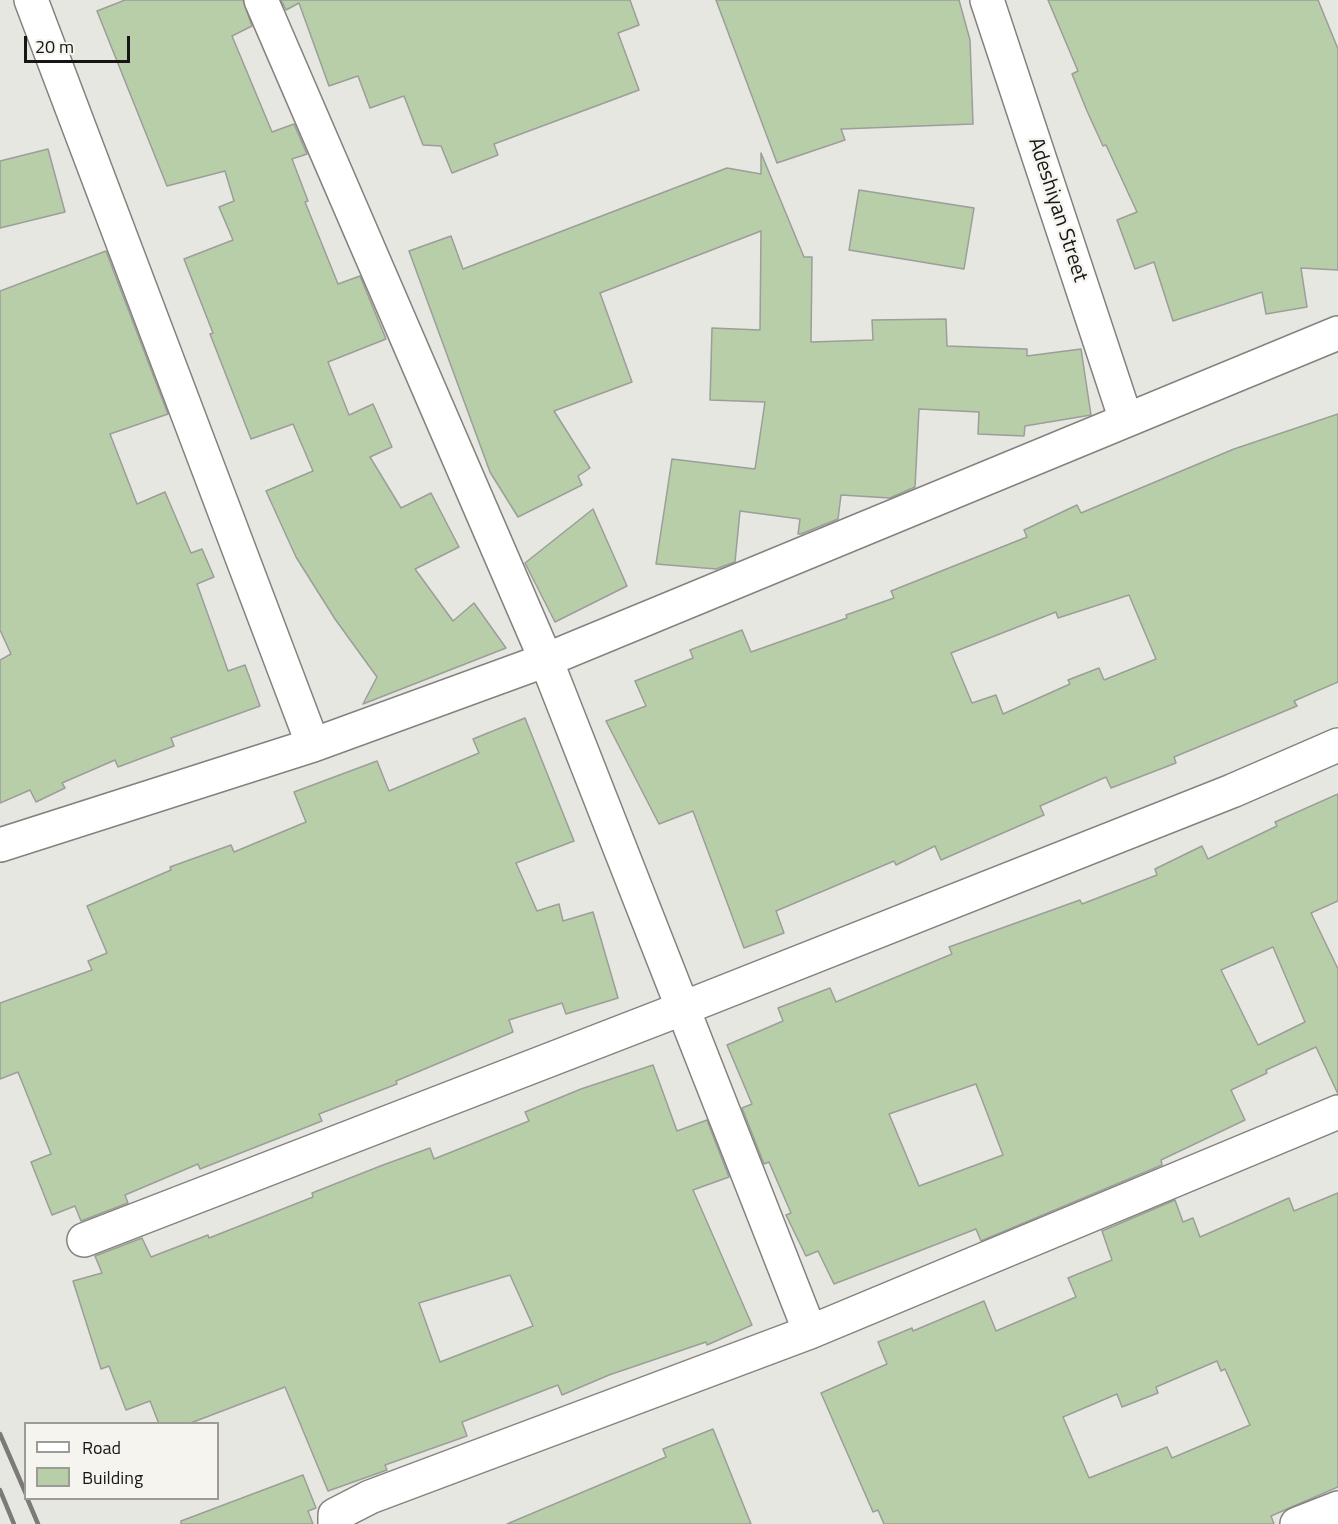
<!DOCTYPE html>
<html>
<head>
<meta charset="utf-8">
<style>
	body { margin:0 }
	#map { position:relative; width:1338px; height:1524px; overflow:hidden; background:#e7e7e2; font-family:"Titillium Web",sans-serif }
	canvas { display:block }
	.legend { position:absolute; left:24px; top:1422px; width:195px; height:78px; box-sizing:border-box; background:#f5f4ef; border:2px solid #9c9b98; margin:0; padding:8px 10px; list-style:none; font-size:18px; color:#171615 }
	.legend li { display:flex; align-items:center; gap:12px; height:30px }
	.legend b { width:30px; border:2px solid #9c9b98 }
	.scale { position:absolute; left:24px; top:36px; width:106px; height:27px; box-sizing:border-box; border:3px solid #171615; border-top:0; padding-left:8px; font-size:18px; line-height:21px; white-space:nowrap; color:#171615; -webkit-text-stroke:4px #f5f4ef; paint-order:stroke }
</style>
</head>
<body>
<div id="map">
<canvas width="1338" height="1524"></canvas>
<ul class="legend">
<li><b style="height:8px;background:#fff"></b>Road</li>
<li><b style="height:16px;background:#b8cea8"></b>Building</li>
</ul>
<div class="scale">20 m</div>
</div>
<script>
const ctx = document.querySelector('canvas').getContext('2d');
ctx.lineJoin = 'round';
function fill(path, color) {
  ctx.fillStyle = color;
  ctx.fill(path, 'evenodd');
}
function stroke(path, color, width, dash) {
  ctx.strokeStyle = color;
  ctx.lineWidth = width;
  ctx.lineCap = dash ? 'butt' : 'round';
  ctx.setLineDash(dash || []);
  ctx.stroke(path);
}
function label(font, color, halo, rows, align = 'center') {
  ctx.font = font + ' "Titillium Web",sans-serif';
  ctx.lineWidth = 5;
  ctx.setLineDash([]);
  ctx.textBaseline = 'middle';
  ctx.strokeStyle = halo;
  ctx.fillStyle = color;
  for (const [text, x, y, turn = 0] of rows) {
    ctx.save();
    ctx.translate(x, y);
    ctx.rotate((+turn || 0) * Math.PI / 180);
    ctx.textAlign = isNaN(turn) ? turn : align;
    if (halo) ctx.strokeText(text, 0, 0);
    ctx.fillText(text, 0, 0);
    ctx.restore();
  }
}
const building = new Path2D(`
	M 125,0 L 243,0 L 252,26 L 232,36 L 272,132 L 294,124 L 307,154 L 292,159 L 308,201 L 305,202 L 338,284 L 360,276 L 386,339 L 328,362 L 349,415 L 373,404 L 392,447 L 370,457 L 401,508 L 431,493 L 459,547 L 415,569 L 453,621 L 474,603 L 506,648 L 363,704 L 377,677 L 335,619 L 296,557 L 266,491 L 313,471 L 293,424 L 251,439 L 210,334 L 213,333 L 184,259 L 233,240 L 219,207 L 234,201 L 225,171 L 167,186 L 97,11 Z
	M 281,0 L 630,0 L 639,25 L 618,33 L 639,90 L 494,144 L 498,155 L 452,173 L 441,146 L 423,145 L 404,96 L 370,108 L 358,76 L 329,86 L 299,3 L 286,10 Z
	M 716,0 L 959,0 L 970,40 L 973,124 L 841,129 L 845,140 L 777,163 Z
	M 1048,0 L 1318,0 L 1338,49 L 1338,270 L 1301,268 L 1307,307 L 1266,314 L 1262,292 L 1173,321 L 1154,262 L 1135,269 L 1117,220 L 1137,212 L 1106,145 L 1103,146 L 1087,111 L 1072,74 L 1078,71 Z
	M 48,149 L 65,212 L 0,228 L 0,161 Z
	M 761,153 L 804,257 L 812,257 L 811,342 L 873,340 L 872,320 L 946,319 L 947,346 L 1027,349 L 1027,356 L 1081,349 L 1091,415 L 1025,426 L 1024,436 L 978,434 L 979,412 L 919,409 L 915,487 L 890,498 L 841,495 L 838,519 L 801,534 L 798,534 L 800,519 L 740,511 L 735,562 L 716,569 L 656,564 L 672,459 L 755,469 L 765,402 L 710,400 L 712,328 L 760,330 L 761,231 L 600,293 L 632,382 L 554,411 L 590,468 L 578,476 L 582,485 L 518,517 L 490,472 L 409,251 L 451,236 L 463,269 L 727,168 L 761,174 Z
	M 859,190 L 974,208 L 964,269 L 849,250 Z
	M 106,251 L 168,414 L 110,434 L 137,504 L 165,492 L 191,553 L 202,549 L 214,577 L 197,584 L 228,671 L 245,665 L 260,706 L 171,738 L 174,746 L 118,767 L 115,760 L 62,783 L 65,788 L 36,802 L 30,790 L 0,803 L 0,660 L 11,654 L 0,630 L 0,291 Z
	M 1338,414 L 1338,682 L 1294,701 L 1297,706 L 1174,757 L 1176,763 L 1111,788 L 1106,777 L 1040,806 L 1044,815 L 941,860 L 935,846 L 896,865 L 894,861 L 776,911 L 784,933 L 744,948 L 693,811 L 659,824 L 606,721 L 646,706 L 635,681 L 693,658 L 690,650 L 742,630 L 751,652 L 847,618 L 846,615 L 894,598 L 891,591 L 1027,537 L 1024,530 L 1077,505 L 1081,513 L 1234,449 ZM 1129,595 L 1156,659 L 1104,680 L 1099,668 L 1068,680 L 1070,684 L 1003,714 L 996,695 L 972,703 L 951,653 L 1056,612 L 1058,618 Z
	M 593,509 L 627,586 L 555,622 L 525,563 Z
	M 525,718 L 574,841 L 516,863 L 537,911 L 559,904 L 563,921 L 593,912 L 618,998 L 566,1014 L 562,1003 L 509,1020 L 513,1032 L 396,1081 L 397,1084 L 319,1114 L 322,1121 L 200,1169 L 198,1164 L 125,1195 L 128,1203 L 81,1221 L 75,1206 L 52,1215 L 31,1162 L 51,1154 L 18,1072 L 0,1079 L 0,1003 L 92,970 L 88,961 L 107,953 L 87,906 L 171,870 L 170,867 L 231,845 L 234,852 L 306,822 L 294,792 L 377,761 L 389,791 L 479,753 L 473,739 Z
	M 1338,794 L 1338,901 L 1311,913 L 1338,969 L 1338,1094 L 1316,1047 L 1266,1070 L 1267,1073 L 1231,1090 L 1245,1120 L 1161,1160 L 1162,1165 L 981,1241 L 976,1229 L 834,1284 L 818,1251 L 806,1256 L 786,1215 L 791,1213 L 769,1162 L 764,1164 L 742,1108 L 752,1104 L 727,1045 L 783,1021 L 778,1008 L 830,988 L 836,1002 L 952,954 L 949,947 L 1080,900 L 1082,904 L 1157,875 L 1155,869 L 1202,846 L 1208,859 L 1277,826 L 1275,822 ZM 1273,947 L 1305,1022 L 1258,1045 L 1221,970 ZM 976,1084 L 1003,1155 L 919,1186 L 889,1114 Z
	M 653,1065 L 677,1131 L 707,1120 L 729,1177 L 693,1190 L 752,1325 L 707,1345 L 706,1342 L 609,1375 L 562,1395 L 558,1385 L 462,1422 L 467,1436 L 385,1465 L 387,1470 L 328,1491 L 285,1387 L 188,1424 L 159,1424 L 150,1401 L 126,1410 L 109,1366 L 101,1369 L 73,1281 L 102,1273 L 95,1256 L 142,1238 L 151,1257 L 208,1235 L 209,1238 L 313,1197 L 312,1193 L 383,1165 L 430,1148 L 434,1159 L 529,1121 L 525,1112 L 581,1089 ZM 510,1275 L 533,1326 L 440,1362 L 419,1303 Z
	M 1338,1193 L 1338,1487 L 1271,1516 L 1274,1524 L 884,1524 L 878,1510 L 873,1512 L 821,1393 L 887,1364 L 878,1342 L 912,1328 L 913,1331 L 984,1301 L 996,1331 L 1076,1297 L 1068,1278 L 1112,1260 L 1102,1231 L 1175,1200 L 1183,1222 L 1193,1218 L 1200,1237 L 1289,1198 L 1294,1211 ZM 1217,1361 L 1221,1371 L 1225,1369 L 1250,1425 L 1172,1458 L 1167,1447 L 1089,1478 L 1063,1417 L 1117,1394 L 1122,1407 L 1158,1393 L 1156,1387 Z
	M 713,1429 L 751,1524 L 507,1524 L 666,1457 L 663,1449 Z
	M 303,1475 L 316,1508 L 308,1511 L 313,1524 L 181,1524 L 181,1521 Z`);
fill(building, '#b8cea8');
stroke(building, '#9b9e99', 1.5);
const minor = new Path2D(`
	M 31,0 L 313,745
	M 261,0 L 546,660 L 810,1332
	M 987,0 L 1126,420
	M 0,845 L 313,745 L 546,660 L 1338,333
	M 84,1240 L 681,1009 L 1232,791 L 1338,745
	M 335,1524 L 335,1515 L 370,1497 L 810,1332 L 1338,1112
	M 1297,1524 L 1338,1508`);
stroke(minor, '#83827e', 36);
stroke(minor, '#fff', 33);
stroke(new Path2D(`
	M 0,1434 L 26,1494
	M 0,1490 L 14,1524
	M 27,1498 L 38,1524`), '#7b7a77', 4.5);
label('21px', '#171615', '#f5f4ef', [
	["Adeshiyan Street",1057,210,72]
]);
</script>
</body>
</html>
